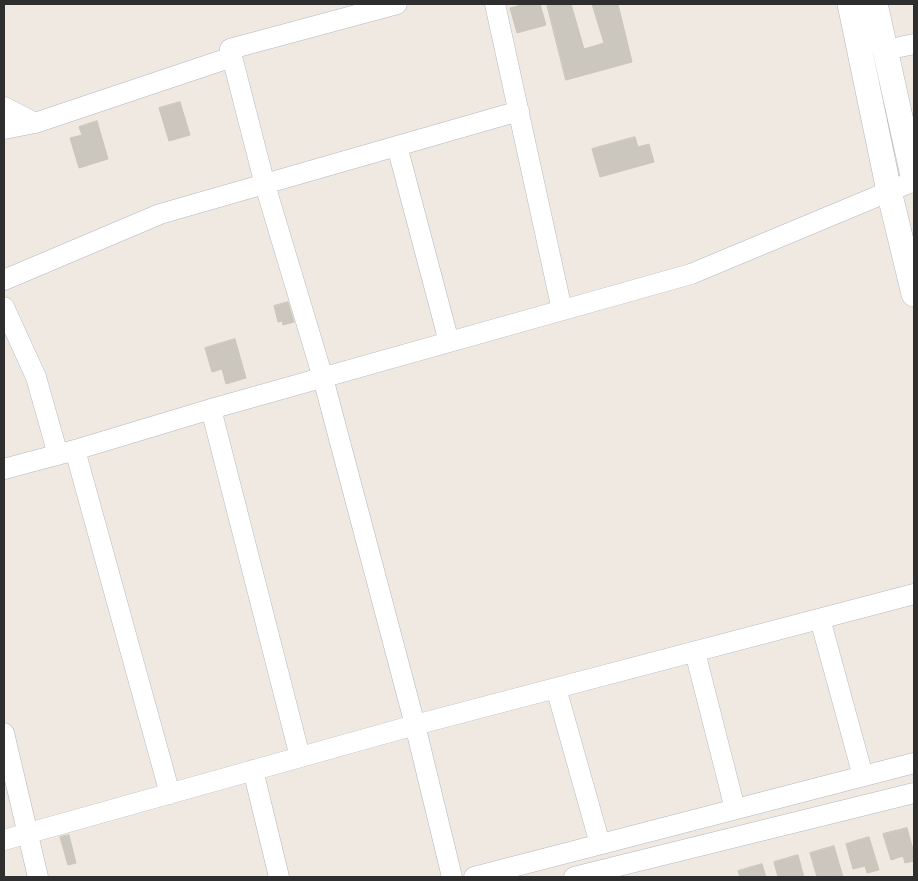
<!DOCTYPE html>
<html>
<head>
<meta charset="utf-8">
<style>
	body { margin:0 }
	#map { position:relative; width:918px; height:881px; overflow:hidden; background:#efe9e1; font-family:Jost,sans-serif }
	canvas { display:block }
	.frame { position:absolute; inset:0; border:5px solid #2e2e2e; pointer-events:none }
</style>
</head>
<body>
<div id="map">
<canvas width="918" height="881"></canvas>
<div class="frame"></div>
</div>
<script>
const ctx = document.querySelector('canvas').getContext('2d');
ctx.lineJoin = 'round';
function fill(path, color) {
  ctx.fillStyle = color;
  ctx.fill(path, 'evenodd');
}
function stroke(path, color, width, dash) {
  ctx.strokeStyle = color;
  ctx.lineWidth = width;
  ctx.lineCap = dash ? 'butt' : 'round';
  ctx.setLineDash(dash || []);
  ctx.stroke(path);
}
const building = new Path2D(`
	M 518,4 L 540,4 L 546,25 L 517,33 L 510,8 L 518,6 Z
	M 547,4 L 571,4 L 584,49 L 604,43 L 592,4 L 618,4 L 632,62 L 566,80 Z
	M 180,102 L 190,135 L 169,141 L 159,108 Z
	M 97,121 L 108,159 L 79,168 L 70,138 L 82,135 L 79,127 Z
	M 635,137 L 638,147 L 649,144 L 654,162 L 600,177 L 592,149 Z
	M 288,302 L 294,322 L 283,325 L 282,321 L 278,322 L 274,306 Z
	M 235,339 L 246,378 L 226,384 L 222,369 L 212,372 L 205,348 Z
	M 907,828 L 914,853 L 914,861 L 905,863 L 903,856 L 891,860 L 883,834 Z
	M 69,835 L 76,863 L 68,865 L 60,837 Z
	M 869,837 L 879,870 L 867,873 L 865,866 L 853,869 L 846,844 Z
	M 834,846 L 843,877 L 830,877 L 830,875 L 817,877 L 810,853 Z
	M 798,855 L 804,877 L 778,877 L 774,862 Z
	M 762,864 L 766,877 L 740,877 L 738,871 Z`);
fill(building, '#cbc7bf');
stroke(building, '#cbc5ba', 1);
const minor = new Path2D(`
	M 397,4 L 230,49 L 265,185 L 323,378 L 415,725 L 452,877
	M 495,4 L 562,310
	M 886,50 L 914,44
	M 4,107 L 35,123 L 232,57
	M 4,129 L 35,123
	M 397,146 L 449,342
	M 4,280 L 160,214 L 519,111
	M 4,307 L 36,377 L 58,455
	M 211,409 L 300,757
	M 75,450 L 170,794
	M 4,469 L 75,450 L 211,409 L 691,274 L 914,181
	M 820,619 L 863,776
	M 695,652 L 735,809
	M 556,688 L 600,844
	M 4,733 L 38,877
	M 253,770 L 279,877
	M 4,840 L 415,725 L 914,594
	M 474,877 L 914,763
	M 574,877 L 914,793`);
const tertiary = new Path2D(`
	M 850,4 L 889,191 L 914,294
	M 875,4 L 914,180`);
stroke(minor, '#b4b7c1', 21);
stroke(tertiary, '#b4b7c1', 26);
stroke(minor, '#fff', 20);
stroke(tertiary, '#fff', 25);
</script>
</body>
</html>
